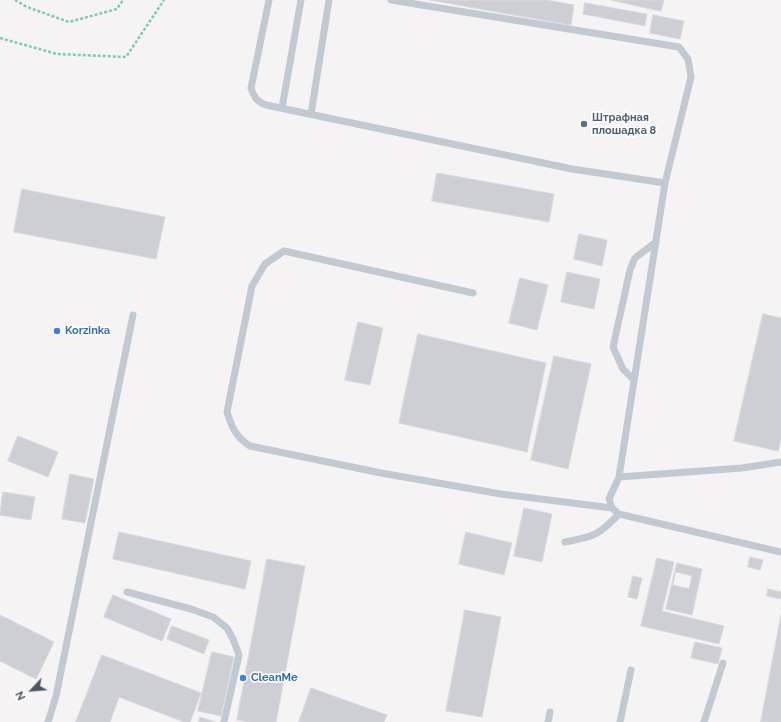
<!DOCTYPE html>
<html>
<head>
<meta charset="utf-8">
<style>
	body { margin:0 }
	#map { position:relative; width:781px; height:722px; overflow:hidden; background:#f5f3f3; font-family:Raleway,sans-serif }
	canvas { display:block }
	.north { position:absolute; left:12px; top:670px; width:40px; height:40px; -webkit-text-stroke:3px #fff; paint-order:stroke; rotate:244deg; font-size:11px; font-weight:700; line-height:16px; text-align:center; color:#4a5661 }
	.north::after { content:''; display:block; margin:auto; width:14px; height:18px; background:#4a5661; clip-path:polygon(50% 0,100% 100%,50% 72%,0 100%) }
</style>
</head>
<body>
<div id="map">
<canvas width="781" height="722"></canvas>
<div class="north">N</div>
</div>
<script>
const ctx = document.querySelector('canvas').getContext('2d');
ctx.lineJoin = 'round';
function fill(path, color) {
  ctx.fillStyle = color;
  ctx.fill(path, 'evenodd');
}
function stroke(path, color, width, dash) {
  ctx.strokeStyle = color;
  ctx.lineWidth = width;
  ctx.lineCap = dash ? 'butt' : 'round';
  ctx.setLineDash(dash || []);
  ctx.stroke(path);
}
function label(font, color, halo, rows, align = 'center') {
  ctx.font = font + ' Raleway,sans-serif';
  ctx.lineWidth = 3.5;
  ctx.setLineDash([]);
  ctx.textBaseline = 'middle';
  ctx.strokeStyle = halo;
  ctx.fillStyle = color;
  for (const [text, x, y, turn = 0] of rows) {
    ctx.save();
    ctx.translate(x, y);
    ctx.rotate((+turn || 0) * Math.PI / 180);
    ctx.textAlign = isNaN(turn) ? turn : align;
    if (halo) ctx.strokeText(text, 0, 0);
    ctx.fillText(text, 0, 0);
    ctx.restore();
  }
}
const building = new Path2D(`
	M 430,0 L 546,0 L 574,5 L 571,25 Z
	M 611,0 L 664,0 L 661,11 Z
	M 585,3 L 647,14 L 645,26 L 583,14 Z
	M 653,15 L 684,21 L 680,39 L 650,33 Z
	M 437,173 L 554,194 L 549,222 L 432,201 Z
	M 22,189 L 165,217 L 156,259 L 14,232 Z
	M 579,234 L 607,240 L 602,266 L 574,259 Z
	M 567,272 L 600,279 L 594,309 L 561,302 Z
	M 520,278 L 548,285 L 537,330 L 509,323 Z
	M 763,314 L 781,318 L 781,439 L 778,451 L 734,441 Z
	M 358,322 L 383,328 L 370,385 L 345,380 Z
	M 418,334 L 546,363 L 527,452 L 399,423 Z
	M 554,356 L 591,364 L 568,469 L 531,460 Z
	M 18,436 L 58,452 L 48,477 L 8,461 Z
	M 70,474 L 94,479 L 85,523 L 62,519 Z
	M 3,492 L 35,497 L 31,520 L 0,515 Z
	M 524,508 L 552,514 L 542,562 L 514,556 Z
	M 119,532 L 251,561 L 245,589 L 113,559 Z
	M 466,532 L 512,543 L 504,575 L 459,564 Z
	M 750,557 L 763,560 L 760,570 L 748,567 Z
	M 657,558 L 674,562 L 662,611 L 724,626 L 719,644 L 641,626 Z
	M 267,559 L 305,566 L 276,722 L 250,722 L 237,720 Z
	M 677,563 L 702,569 L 692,615 L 666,609 Z
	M 676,572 L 692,576 L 689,589 L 673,585 Z
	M 633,576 L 642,578 L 637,599 L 628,597 Z
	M 768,589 L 781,592 L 781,599 L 767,596 Z
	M 113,595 L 171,619 L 162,641 L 104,617 Z
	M 465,610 L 501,617 L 482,717 L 446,711 Z
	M 0,615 L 54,642 L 36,679 L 0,661 Z
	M 781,615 L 781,722 L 761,722 Z
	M 172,626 L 209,640 L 204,654 L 167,639 Z
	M 695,642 L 722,648 L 718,664 L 691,658 Z
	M 212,652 L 234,657 L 221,716 L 198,711 Z
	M 102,655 L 201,693 L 190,722 L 184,722 L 119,697 L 110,722 L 76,722 Z
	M 311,688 L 387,715 L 384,722 L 299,722 Z
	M 200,717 L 216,722 L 199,722 Z`);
fill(building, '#cdcfd5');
stroke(building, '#d7d9de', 1);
stroke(new Path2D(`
	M 15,0 L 27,7 L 69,22 L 117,9 L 123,0
	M 0,38 L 57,54 L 126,57 L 164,0`), '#7ad0a6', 2.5, [3, 2]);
stroke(new Path2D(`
	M 269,0 L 251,88 C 254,97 257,102 266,105 L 572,169 L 665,183
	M 391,0 L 679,47 L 688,59 L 691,77 L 665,183 L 619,477 L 609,499 L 612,508 L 619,514 L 781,552
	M 282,108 L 301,0
	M 311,114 L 329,0
	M 473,293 L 284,251 L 265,264 L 252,286 L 227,412 C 232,428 236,437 250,446 L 381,473 L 501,494 L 612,508
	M 634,380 L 623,369 L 613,347 L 630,270 L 635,258 L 656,242
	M 619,477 L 742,468 L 781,462
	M 565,542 C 594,536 598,536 619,514
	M 127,592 L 191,609 L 213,617 L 227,628 L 233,639 L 239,655 L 224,722
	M 48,722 L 56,696 L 133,315
	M 548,722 L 550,712
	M 620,722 L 631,670
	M 704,722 L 723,663`), '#c1cad2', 7);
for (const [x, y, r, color] of [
	[584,124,4,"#5c6f8a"],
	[57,331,4,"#3f7fe0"],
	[243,678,4,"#3f7fe0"]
]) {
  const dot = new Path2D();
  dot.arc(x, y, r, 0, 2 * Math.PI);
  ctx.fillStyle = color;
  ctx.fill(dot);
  stroke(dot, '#fff', 1.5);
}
label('bold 11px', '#4e5e75', '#fff', [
	["Штрафная",592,118],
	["плошадка 8",592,131]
], 'left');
label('bold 11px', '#366cbe', '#fff', [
	["Korzinka",65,331],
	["CleanMe",251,678]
], 'left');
</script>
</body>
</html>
